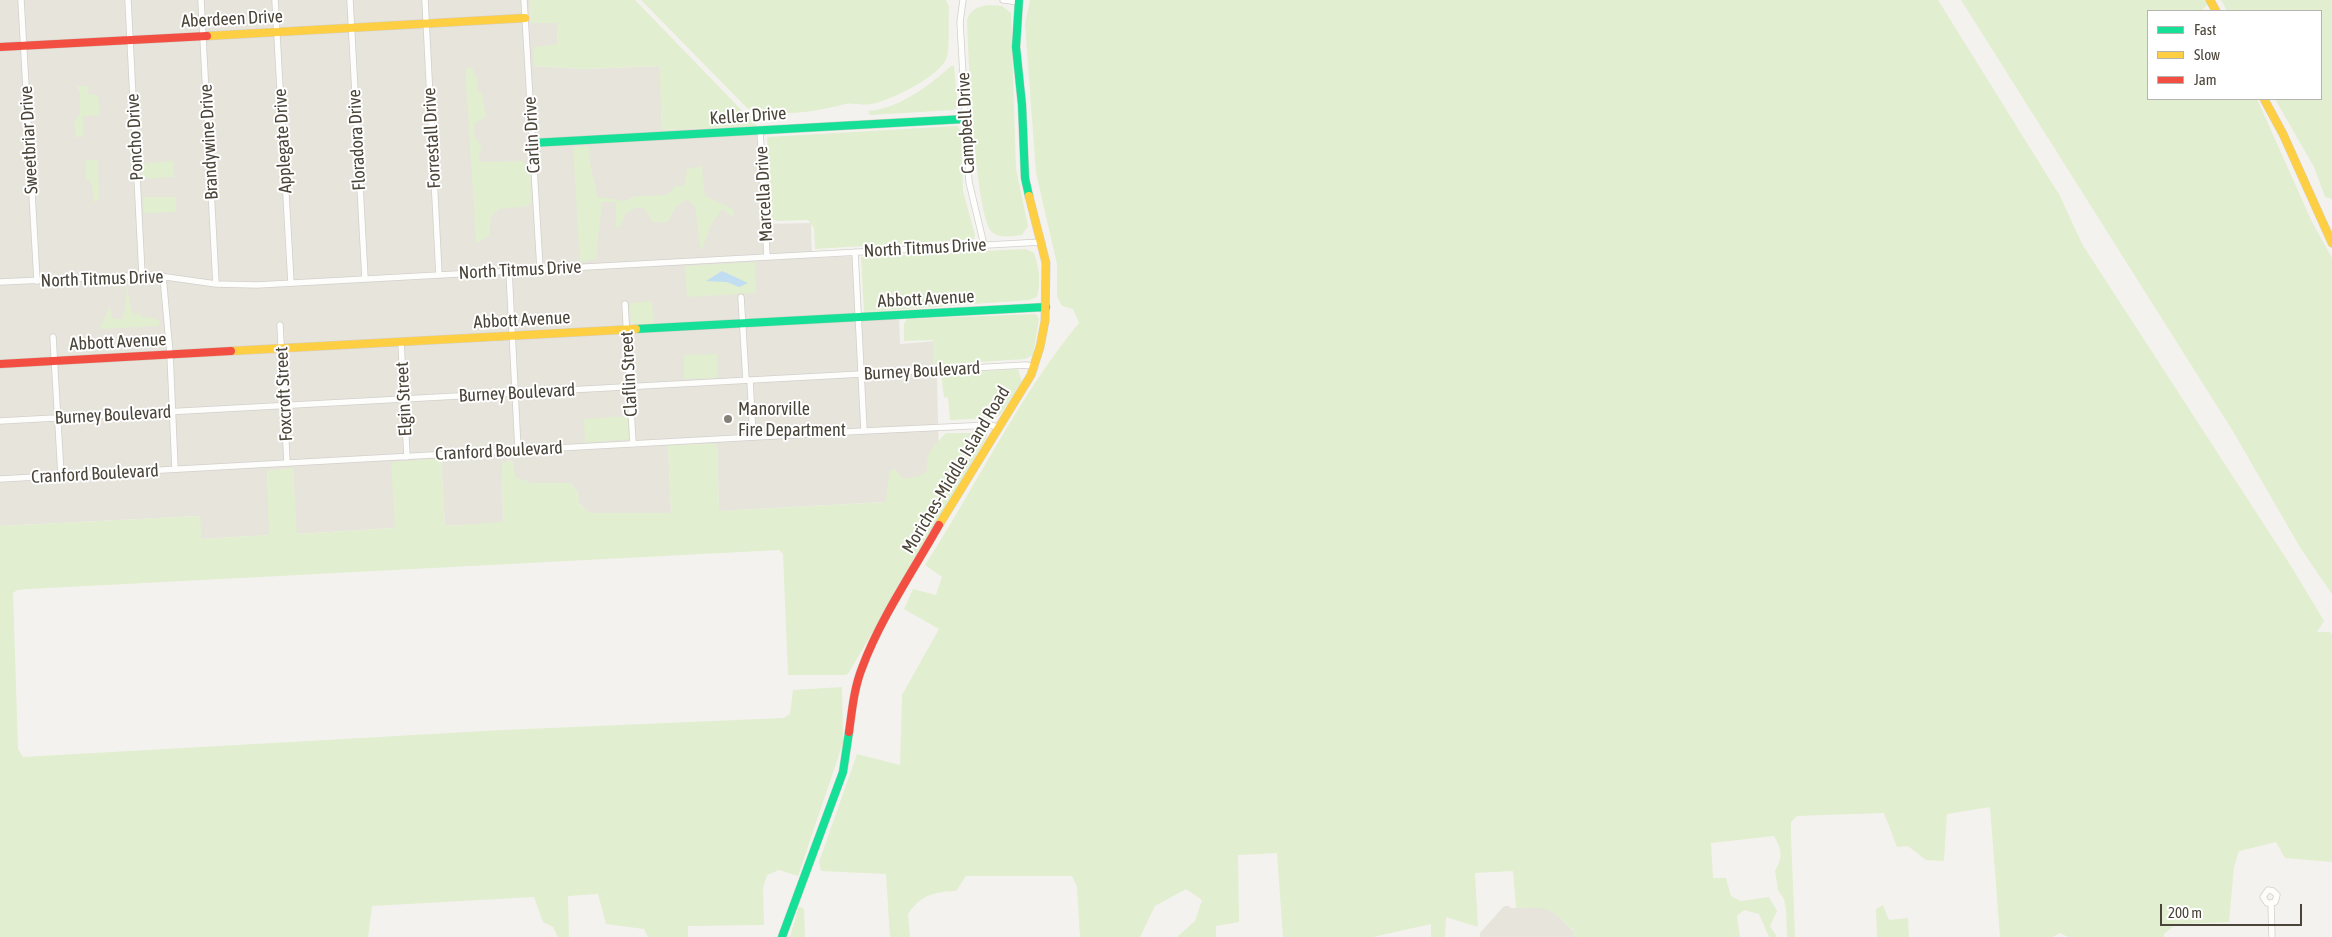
<!DOCTYPE html>
<html>
<head>
<meta charset="utf-8">
<style>
	body { margin:0 }
	#map { position:relative; width:2332px; height:937px; overflow:hidden; background:#f4f2ee; font-family:"Asap Condensed",sans-serif }
	canvas { display:block }
	.legend { position:absolute; left:2147px; top:10px; width:175px; height:90px; box-sizing:border-box; background:#fff; border:1px solid #b7b4b0; margin:0; padding:6px 9px; list-style:none; font-size:15px; color:#4b4439 }
	.legend li { display:flex; align-items:center; gap:10px; height:25px }
	.legend b { width:25px; border:1px solid #b7b4b0 }
	.scale { position:absolute; left:2160px; top:904px; width:142px; height:22px; box-sizing:border-box; border:2px solid #4b4439; border-top:0; padding-left:6px; font-size:15px; line-height:18px; white-space:nowrap; color:#4b4439; -webkit-text-stroke:4px #fff; paint-order:stroke }
</style>
</head>
<body>
<div id="map">
<canvas width="2332" height="937"></canvas>
<ul class="legend">
<li><b style="height:6px;background:#16e098"></b>Fast</li>
<li><b style="height:6px;background:#ffcf43"></b>Slow</li>
<li><b style="height:6px;background:#f24e42"></b>Jam</li>
</ul>
<div class="scale">200 m</div>
</div>
<script>
const ctx = document.querySelector('canvas').getContext('2d');
ctx.lineJoin = 'round';
function fill(path, color) {
  ctx.fillStyle = color;
  ctx.fill(path, 'evenodd');
}
function stroke(path, color, width, dash) {
  ctx.strokeStyle = color;
  ctx.lineWidth = width;
  ctx.lineCap = dash ? 'butt' : 'round';
  ctx.setLineDash(dash || []);
  ctx.stroke(path);
}
function label(font, color, halo, rows, align = 'center') {
  ctx.font = font + ' "Asap Condensed",sans-serif';
  ctx.lineWidth = 4;
  ctx.setLineDash([]);
  ctx.textBaseline = 'middle';
  ctx.strokeStyle = halo;
  ctx.fillStyle = color;
  for (const [text, x, y, turn = 0] of rows) {
    ctx.save();
    ctx.translate(x, y);
    ctx.rotate((+turn || 0) * Math.PI / 180);
    ctx.textAlign = isNaN(turn) ? turn : align;
    if (halo) ctx.strokeText(text, 0, 0);
    ctx.fillText(text, 0, 0);
    ctx.restore();
  }
}
fill(new Path2D(`
	M 0,0 L 530,0 L 531,23 L 558,23 L 557,44 L 533,66 L 584,69 L 660,66 L 662,130 L 757,126 L 762,224 L 811,223 L 812,258 L 855,256 L 858,318 L 899,318 L 900,344 L 936,341 L 940,499 L 719,511 L 717,444 L 668,445 L 671,513 L 590,513 L 579,503 L 577,491 L 570,483 L 531,483 L 515,478 L 512,460 L 502,464 L 503,523 L 445,526 L 441,458 L 395,528 L 296,534 L 293,469 L 267,471 L 270,535 L 201,539 L 199,516 L 0,526 Z
	M 1504,906 L 1509,906 L 1511,908 L 1545,907 L 1556,914 L 1573,931 L 1574,937 L 1480,937 L 1480,933 Z`), '#e7e4dc');
fill(new Path2D(`
	M 530,0 L 635,0 L 757,126 L 662,130 L 659,66 L 584,69 L 533,66 L 534,47 L 557,44 L 558,23 L 531,23 Z
	M 641,0 L 946,0 L 949,7 C 948,20 950,44 947,57 C 941,76 890,101 871,104 C 863,106 851,102 845,104 C 816,112 786,116 755,111 L 747,108 Z
	M 1030,0 L 1938,0 L 2060,196 L 2082,244 L 2291,566 L 2324,621 L 2317,632 L 2330,632 L 2332,635 L 2332,862 L 2285,858 L 2276,842 L 2239,851 L 2234,867 L 2229,922 L 2176,924 L 2164,934 L 2164,937 L 2068,937 L 2060,933 L 2053,937 L 2000,937 L 1990,807 L 1947,814 L 1944,861 L 1926,860 L 1908,846 L 1897,847 L 1884,813 L 1797,816 L 1791,822 L 1791,836 L 1795,937 L 1787,937 L 1786,909 L 1784,899 L 1778,890 L 1775,871 C 1783,857 1782,850 1774,836 L 1711,843 L 1713,878 L 1726,878 L 1731,896 L 1741,901 L 1769,897 L 1777,911 L 1770,926 L 1777,937 L 1769,937 L 1759,914 L 1744,910 L 1737,916 L 1740,937 L 1574,937 L 1573,930 C 1548,907 1551,907 1516,908 L 1513,871 L 1475,873 L 1478,927 L 1446,917 L 1445,937 L 1431,937 L 1431,924 L 1373,937 L 1283,937 L 1277,853 L 1238,855 L 1239,922 L 1216,926 L 1216,937 L 1177,937 L 1195,921 L 1202,900 L 1186,889 L 1155,906 L 1140,937 L 1080,937 L 1077,887 L 1072,876 L 966,876 L 956,891 C 933,892 921,895 908,914 L 910,937 L 890,937 L 886,874 L 821,871 L 819,862 L 857,754 L 900,765 L 902,695 L 939,629 L 904,609 L 913,589 L 936,595 L 942,577 L 925,565 C 977,485 1018,397 1079,323 L 1073,309 L 1062,306 L 1057,297 L 1057,264 L 1036,173 L 1025,24 Z
	M 1961,0 L 2206,0 L 2208,4 L 2201,11 L 2148,11 L 2148,99 L 2257,99 L 2312,222 L 2332,258 L 2332,594 L 2301,549 L 2234,433 Z
	M 2221,0 L 2332,0 L 2332,199 L 2325,197 L 2314,167 L 2275,99 L 2321,99 L 2321,11 L 2227,11 Z
	M 989,5 L 1002,6 L 1011,13 L 1016,169 L 1028,226 L 1022,235 C 1013,236 1000,239 992,232 C 975,217 968,51 967,20 C 970,9 979,6 989,5 Z
	M 951,66 L 954,66 L 958,107 L 953,110 L 870,115 L 868,111 C 898,109 929,86 951,66 Z
	M 472,67 L 477,79 L 477,90 L 482,94 L 486,117 L 475,123 L 474,137 L 482,146 L 478,158 L 481,162 L 523,161 L 530,170 L 531,202 L 529,206 L 499,209 L 491,217 L 489,236 L 476,243 L 465,68 Z
	M 77,86 L 89,86 L 88,94 L 98,95 L 100,115 L 83,116 L 83,137 L 76,137 L 74,121 L 80,114 L 80,94 Z
	M 957,126 L 961,131 L 963,191 L 975,235 L 974,239 L 815,249 L 814,228 L 808,220 L 778,221 L 771,219 L 767,137 Z
	M 589,146 C 588,163 595,179 597,197 L 624,201 L 636,196 L 666,195 L 677,185 L 684,187 L 687,169 L 702,166 L 705,196 L 733,209 L 734,218 L 722,209 L 711,225 L 701,253 L 695,207 L 687,199 L 675,208 L 668,222 L 652,222 L 645,209 L 638,207 L 626,213 L 621,225 L 616,228 L 616,202 L 602,202 L 596,259 L 580,262 L 573,147 Z
	M 98,159 L 99,199 L 94,203 L 92,185 L 86,178 L 85,161 Z
	M 173,161 L 174,177 L 142,179 L 141,164 Z
	M 144,197 L 176,197 L 176,212 L 144,213 Z
	M 1026,249 L 1034,253 C 1039,266 1041,283 1037,297 L 1029,300 L 864,312 L 861,257 Z
	M 755,262 L 756,293 L 687,297 L 685,266 Z
	M 127,283 L 130,306 L 134,317 L 138,312 L 143,318 L 150,317 L 160,321 L 159,326 L 99,329 L 110,307 L 112,318 L 122,320 L 125,309 Z
	M 652,301 L 654,324 L 631,327 L 630,303 Z
	M 1036,314 L 1039,319 L 1033,355 L 1025,359 L 933,365 L 933,340 L 904,341 L 904,324 L 907,319 Z
	M 717,354 L 717,378 L 684,379 L 684,355 Z
	M 1018,369 L 1022,382 L 1000,415 L 993,418 L 950,420 L 948,398 L 944,397 L 941,374 Z
	M 629,416 L 630,439 L 585,443 L 584,419 Z
	M 946,433 L 987,433 L 987,437 L 848,674 L 845,675 L 788,675 L 783,554 L 779,550 L 29,589 L 17,590 L 13,593 L 18,749 L 23,757 L 503,730 L 784,718 L 790,714 L 793,690 L 842,687 L 843,743 L 798,876 L 779,870 L 767,875 L 763,888 L 764,925 L 688,926 L 688,937 L 648,937 L 644,929 L 606,924 L 598,894 L 568,896 L 569,937 L 558,937 L 553,927 L 543,922 L 534,897 L 372,906 L 368,937 L 0,937 L 0,526 L 200,516 L 202,539 L 269,535 L 267,471 L 293,468 L 297,534 L 395,528 L 391,462 L 441,458 L 445,526 L 503,522 L 502,464 L 512,460 L 516,478 L 531,483 L 570,483 L 577,491 L 579,503 L 590,513 L 671,513 L 668,445 L 717,444 L 719,511 L 886,502 L 889,471 L 895,469 L 904,479 L 920,476 L 927,471 C 925,452 934,446 946,433 Z
	M 1883,905 L 1889,920 L 1908,918 L 1909,937 L 1877,937 L 1876,909 Z
	M 799,906 L 804,909 L 805,937 L 790,937 Z`), '#e1eecf');
fill(new Path2D(`
	M 722,271 L 748,283 L 739,287 L 727,282 L 706,281 Z`), '#c0ddf1');
const street = new Path2D(`
	M 21,0 L 37,281
	M 128,0 L 142,275
	M 201,0 L 216,284
	M 275,0 L 291,283
	M 350,0 L 365,279
	M 425,0 L 439,275
	M 524,0 L 540,269
	M 963,0 L 960,22 L 969,182 L 984,245
	M 1003,0 L 1019,2
	M 760,130 L 767,257
	M 855,252 L 864,431
	M 509,271 L 518,450
	M 163,276 L 170,354 L 175,469
	M 0,282 L 152,275 L 216,284 L 257,285 L 1042,242
	M 741,297 L 746,380
	M 625,304 L 633,444
	M 280,325 L 287,463
	M 53,337 L 61,475
	M 401,342 L 407,457
	M 750,380 L 753,437
	M 0,421 L 1026,365 L 1035,367
	M 0,479 L 864,431 L 990,425 L 998,427
	M 2271,903 L 2267,903 L 2263,897 L 2268,890 L 2273,891 L 2277,895 L 2275,902 L 2271,903 L 2272,937`);
const fast = new Path2D(`
	M 1019,0 L 1016,47 L 1022,105 L 1025,178 L 1029,196
	M 532,143 L 965,119
	M 636,329 L 1046,307
	M 782,937 L 843,772 L 849,732`);
const slow = new Path2D(`
	M 2210,0 L 2216,11
	M 207,36 L 525,18
	M 2264,99 L 2283,134 L 2332,243
	M 231,351 L 636,329
	M 939,525 L 1031,375 L 1040,347 L 1045,321 L 1046,263 L 1029,196`);
const jam = new Path2D(`
	M 0,47 L 207,36
	M 0,364 L 231,351
	M 849,732 C 852,711 854,688 862,668 C 880,619 913,571 939,525`);
stroke(street, '#d2d0cb', 7);
stroke(fast, '#d3cfc5', 9);
stroke(slow, '#d3cfc5', 9);
stroke(jam, '#d3cfc5', 9);
stroke(street, '#fdfdfc', 5.5);
stroke(fast, '#16e098', 8);
stroke(slow, '#ffcf43', 8);
stroke(jam, '#f24e42', 8);
for (const [x, y, r, color] of [
	[728,419,5,"#868178"]
]) {
  const dot = new Path2D();
  dot.arc(x, y, r, 0, 2 * Math.PI);
  ctx.fillStyle = color;
  ctx.fill(dot);
  stroke(dot, '#fff', 2);
}
label('18px', '#4b4439', '#fff', [
	["Aberdeen Drive",232,19,-3],
	["Keller Drive",748,116,-4],
	["Campbell Drive",966,123,-93],
	["Carlin Drive",532,135,-93],
	["Poncho Drive",135,137,-93],
	["Forrestall Drive",432,138,-93],
	["Sweetbriar Drive",29,140,-93],
	["Floradora Drive",357,140,-93],
	["Applegate Drive",283,141,-93],
	["Brandywine Drive",209,142,-93],
	["Marcella Drive",764,194,-93],
	["North Titmus Drive",925,248,-3],
	["North Titmus Drive",520,270,-3],
	["North Titmus Drive",102,279,-2],
	["Abbott Avenue",926,299,-3],
	["Abbott Avenue",522,320,-3],
	["Abbott Avenue",118,342,-3],
	["Burney Boulevard",922,371,-3],
	["Claflin Street",629,374,-93],
	["Burney Boulevard",517,393,-3],
	["Foxcroft Street",284,394,-93],
	["Elgin Street",404,399,-93],
	["Burney Boulevard",113,415,-3],
	["Cranford Boulevard",499,451,-3],
	["Moriches-Middle Island Road",956,470,-59],
	["Cranford Boulevard",95,474,-3]
]);
label('18px', '#4b4439', '#fff', [
	["Manorville",738,409],
	["Fire Department",738,430]
], 'left');
</script>
</body>
</html>
